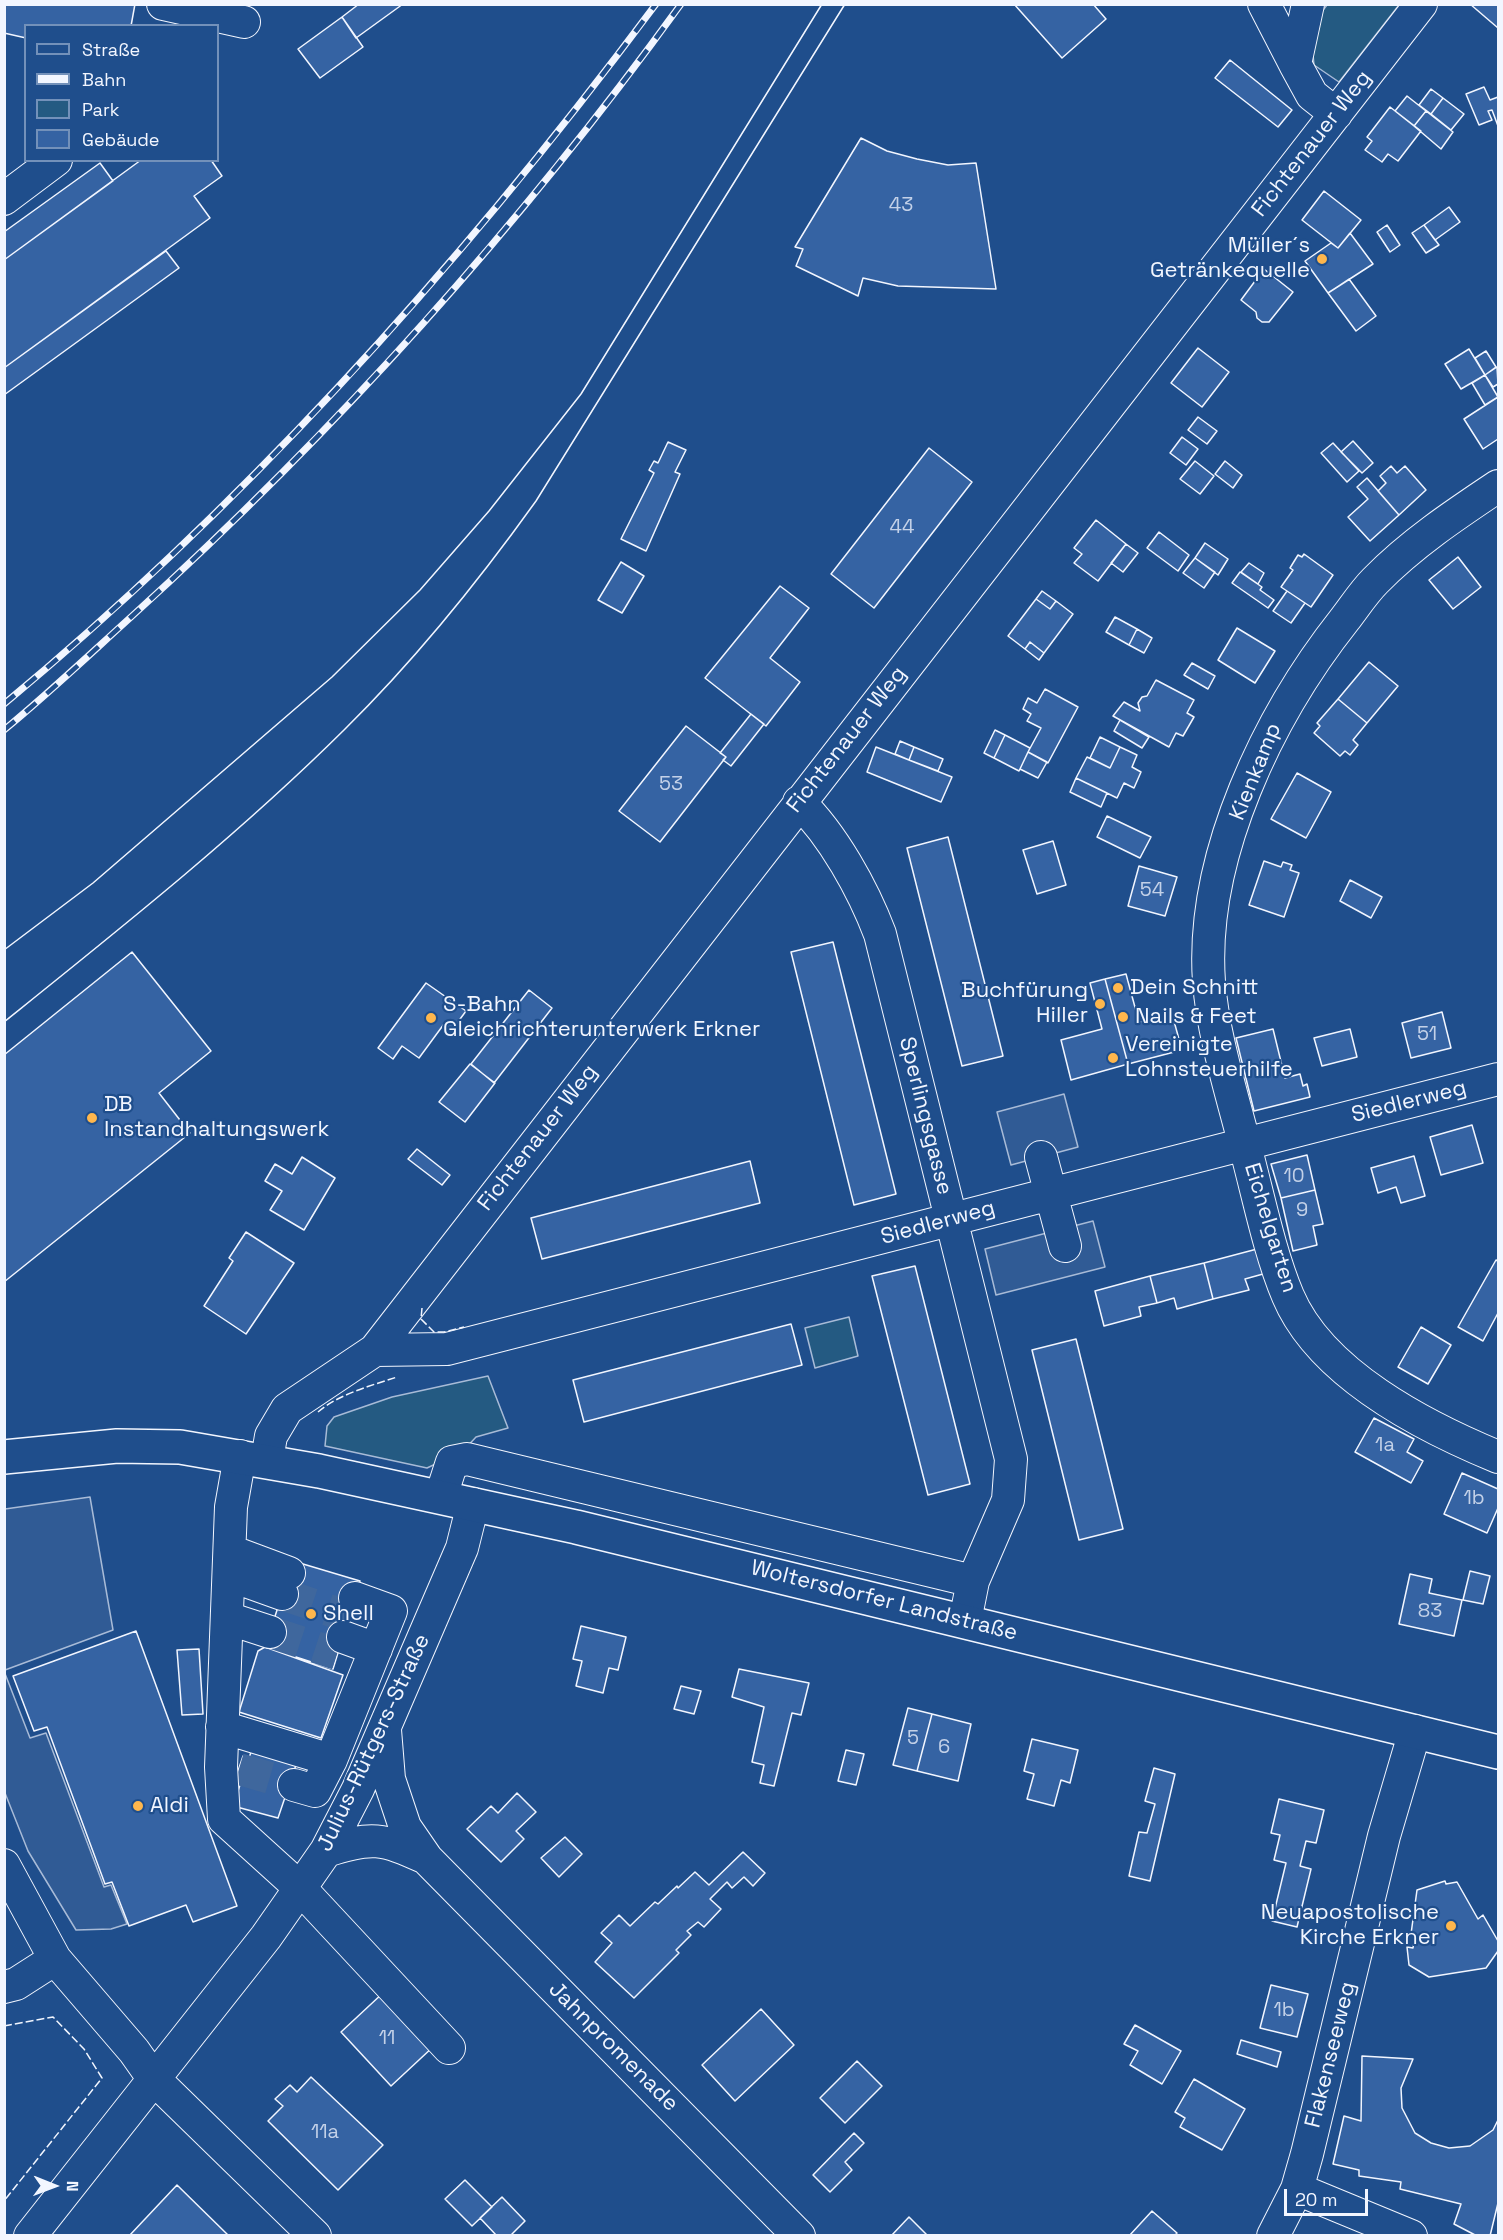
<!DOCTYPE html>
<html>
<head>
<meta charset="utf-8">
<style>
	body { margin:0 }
	#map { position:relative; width:1503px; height:2240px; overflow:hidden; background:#1f4e8c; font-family:"Space Grotesk",sans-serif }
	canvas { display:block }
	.frame { position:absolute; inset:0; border:6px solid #f2f6ff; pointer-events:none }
	.legend { position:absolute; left:24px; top:24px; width:195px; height:138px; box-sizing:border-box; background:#1f4e8c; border:2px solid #7391ba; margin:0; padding:8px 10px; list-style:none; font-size:18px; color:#f2f6ff }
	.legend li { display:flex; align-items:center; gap:12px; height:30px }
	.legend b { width:30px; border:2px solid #7391ba }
	.north { position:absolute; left:24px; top:2156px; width:60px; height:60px; -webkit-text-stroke:4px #1f4e8c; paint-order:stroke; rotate:91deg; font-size:16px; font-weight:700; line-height:24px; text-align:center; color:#f2f6ff }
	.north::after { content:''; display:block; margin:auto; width:21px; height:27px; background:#f2f6ff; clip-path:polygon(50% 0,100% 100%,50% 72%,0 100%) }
	.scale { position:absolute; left:1284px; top:2189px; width:84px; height:27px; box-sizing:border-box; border:3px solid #f2f6ff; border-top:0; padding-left:8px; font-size:18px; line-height:21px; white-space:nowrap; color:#f2f6ff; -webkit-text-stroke:4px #1f4e8c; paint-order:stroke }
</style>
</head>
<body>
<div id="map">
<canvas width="1503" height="2240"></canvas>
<div class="frame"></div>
<ul class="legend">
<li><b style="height:8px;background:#1f4e8c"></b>Straße</li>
<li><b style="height:8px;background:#f2f6ff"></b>Bahn</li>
<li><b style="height:16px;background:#245a82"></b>Park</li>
<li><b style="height:16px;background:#3563a3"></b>Gebäude</li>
</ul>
<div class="north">N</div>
<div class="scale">20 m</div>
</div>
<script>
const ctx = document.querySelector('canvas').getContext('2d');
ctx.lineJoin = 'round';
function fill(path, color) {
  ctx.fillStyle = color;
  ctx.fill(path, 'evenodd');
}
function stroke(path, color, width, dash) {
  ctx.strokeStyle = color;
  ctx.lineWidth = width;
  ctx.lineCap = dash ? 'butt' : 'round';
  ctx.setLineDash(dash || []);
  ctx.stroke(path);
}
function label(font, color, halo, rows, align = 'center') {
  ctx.font = font + ' "Space Grotesk",sans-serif';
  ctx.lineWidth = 4.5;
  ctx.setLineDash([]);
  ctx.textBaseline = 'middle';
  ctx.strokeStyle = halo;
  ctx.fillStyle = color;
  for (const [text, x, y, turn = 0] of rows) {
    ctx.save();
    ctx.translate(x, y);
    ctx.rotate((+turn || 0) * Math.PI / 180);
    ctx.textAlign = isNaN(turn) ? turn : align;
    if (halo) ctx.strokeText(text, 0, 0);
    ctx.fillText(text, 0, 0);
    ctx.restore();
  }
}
const green = new Path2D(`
	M 1327,5 L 1399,5 L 1339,82 L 1314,65 C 1311,39 1310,25 1327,5 Z
	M 849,1317 L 858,1356 L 815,1368 L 805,1328 Z
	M 488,1376 L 508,1428 L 476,1437 L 463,1451 L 427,1468 L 325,1446 L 327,1426 L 334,1417 L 392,1397 Z`);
fill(green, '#245a82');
stroke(green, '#a8bbd7', 1.5);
const parking = new Path2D(`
	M 1064,1094 L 1078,1147 L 1011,1165 L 997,1112 Z
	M 1093,1221 L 1105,1267 L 996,1295 L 985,1249 Z
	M 90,1497 L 113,1630 L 5,1670 L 5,1509 Z
	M 4,1671 L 30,1738 L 46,1733 L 104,1887 L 111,1885 L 127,1924 L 111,1929 L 76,1930 L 28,1851 L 5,1793 Z`);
fill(parking, '#305b95');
stroke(parking, '#a8bbd7', 1.5);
const building = new Path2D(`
	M 4,4 L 135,4 L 131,26 L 26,26 L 26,38 L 4,33 Z
	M 359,4 L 403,4 L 356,38 L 342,17 Z
	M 1014,4 L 1093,4 L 1106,19 L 1062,58 Z
	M 1470,4 L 1498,4 L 1498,28 Z
	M 342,17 L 363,47 L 320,78 L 298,49 Z
	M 1230,60 L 1292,110 L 1278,127 L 1215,78 Z
	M 1484,87 L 1490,100 L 1498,97 L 1498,126 L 1492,110 L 1488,111 L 1492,120 L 1479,125 L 1466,94 Z
	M 1431,89 L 1443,98 L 1431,114 L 1419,105 Z
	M 1407,96 L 1426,111 L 1414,126 L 1395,111 Z
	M 1443,98 L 1464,114 L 1451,130 L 1431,114 Z
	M 1390,107 L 1421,131 L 1398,161 L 1388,154 L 1382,162 L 1365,150 L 1372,141 L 1367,137 Z
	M 1426,111 L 1453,132 L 1441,149 L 1414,126 Z
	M 861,138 L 887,151 L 917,159 L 948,165 L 976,163 L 996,289 L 898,286 L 863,278 L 858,296 L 796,266 L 803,249 L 795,247 Z
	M 141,160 L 211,160 L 222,176 L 194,196 L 210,218 L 4,368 L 4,260 Z
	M 100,163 L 113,181 L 4,260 L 4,232 Z
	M 1324,191 L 1361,220 L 1338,248 L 1302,220 Z
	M 1449,207 L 1460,222 L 1435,240 L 1424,225 Z
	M 1387,225 L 1400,245 L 1390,252 L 1377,232 Z
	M 1424,225 L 1439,245 L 1426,253 L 1412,233 Z
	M 1350,233 L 1373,264 L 1328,293 L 1305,261 L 1331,243 L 1338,248 Z
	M 166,251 L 179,268 L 4,395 L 4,368 Z
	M 1264,269 L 1293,292 L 1269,322 L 1262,322 L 1257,318 L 1256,312 L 1241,300 Z
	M 1349,279 L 1376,316 L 1356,331 L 1328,293 Z
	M 1198,348 L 1229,372 L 1202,407 L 1171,383 Z
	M 1469,349 L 1485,375 L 1461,389 L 1445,364 Z
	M 1486,351 L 1496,367 L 1485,375 L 1475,358 Z
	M 1497,367 L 1498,384 L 1493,387 L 1485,375 Z
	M 1485,375 L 1498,397 L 1485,405 L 1472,383 Z
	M 1498,397 L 1498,439 L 1483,449 L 1464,419 Z
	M 1198,417 L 1217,431 L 1207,444 L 1188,430 Z
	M 1182,437 L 1198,449 L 1186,465 L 1170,453 Z
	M 1353,441 L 1373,463 L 1362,473 L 1341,452 Z
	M 668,442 L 686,450 L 675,472 L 680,474 L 646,551 L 621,539 L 654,473 L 649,470 L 654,461 L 658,463 Z
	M 1333,443 L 1359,471 L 1347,482 L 1321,453 Z
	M 929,448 L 972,482 L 874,608 L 831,574 Z
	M 1195,461 L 1214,476 L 1200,494 L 1180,479 Z
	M 1225,461 L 1242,475 L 1233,488 L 1215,474 Z
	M 1391,466 L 1397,473 L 1405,466 L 1426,490 L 1399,515 L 1378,491 L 1386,483 L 1380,476 Z
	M 1367,478 L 1399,515 L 1370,541 L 1348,517 L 1368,499 L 1357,487 Z
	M 1096,520 L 1126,544 L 1098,581 L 1074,563 L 1082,554 L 1074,548 Z
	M 1159,532 L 1189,555 L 1178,571 L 1147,548 Z
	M 1205,543 L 1228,559 L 1218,575 L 1195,558 Z
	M 1126,544 L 1138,553 L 1123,572 L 1111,563 Z
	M 1304,554 L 1333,575 L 1311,607 L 1281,587 L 1293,570 L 1290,568 L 1298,555 L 1302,557 Z
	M 1458,557 L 1481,587 L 1453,609 L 1429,580 Z
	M 1195,558 L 1215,572 L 1204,588 L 1183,573 Z
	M 621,562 L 644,576 L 622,613 L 598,600 Z
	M 1249,563 L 1264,573 L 1258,584 L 1241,572 Z
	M 1240,572 L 1262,587 L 1260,590 L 1274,600 L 1268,608 L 1232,583 Z
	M 780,586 L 809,608 L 770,658 L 800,682 L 766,726 L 705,678 Z
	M 1042,591 L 1056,601 L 1050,609 L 1036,599 Z
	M 1287,591 L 1305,603 L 1291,623 L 1273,611 Z
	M 1036,599 L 1050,609 L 1056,601 L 1073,614 L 1044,653 L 1030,642 L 1025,649 L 1008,636 Z
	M 1115,617 L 1137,629 L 1129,645 L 1106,632 Z
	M 1237,628 L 1275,651 L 1255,683 L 1218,660 Z
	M 1137,629 L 1152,638 L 1144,653 L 1129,645 Z
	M 1030,642 L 1044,653 L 1039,660 L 1025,649 Z
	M 1369,662 L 1398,686 L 1367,723 L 1338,699 Z
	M 1192,663 L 1215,676 L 1208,689 L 1184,675 Z
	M 1156,680 L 1194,700 L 1187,713 L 1194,717 L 1183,736 L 1176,733 L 1169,747 L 1113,716 L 1124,702 L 1140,711 L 1138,703 L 1142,697 L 1147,696 Z
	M 1045,689 L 1078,707 L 1048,763 L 1028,752 L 1041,728 L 1027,721 L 1031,714 L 1023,709 L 1028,698 L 1037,703 Z
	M 1338,699 L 1367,723 L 1353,740 L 1358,745 L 1350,755 L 1345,751 L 1340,756 L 1314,733 L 1320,726 L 1317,723 Z
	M 751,714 L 764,724 L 731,766 L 723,760 L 726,757 L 720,753 Z
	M 1120,720 L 1149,737 L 1142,748 L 1114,731 Z
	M 686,726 L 726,757 L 660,842 L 619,811 Z
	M 995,730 L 1005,735 L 994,758 L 984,753 Z
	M 1005,735 L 1030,748 L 1019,771 L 994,758 Z
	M 1100,737 L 1120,747 L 1110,768 L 1090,758 Z
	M 900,741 L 914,747 L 909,760 L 895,754 Z
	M 876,747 L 952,777 L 941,802 L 867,772 Z
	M 914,747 L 943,759 L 938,771 L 909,760 Z
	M 1120,747 L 1137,755 L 1132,767 L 1141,772 L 1134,788 L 1124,783 L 1117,798 L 1076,778 L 1087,757 L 1110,768 Z
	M 1028,752 L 1047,762 L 1038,778 L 1020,769 Z
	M 1297,773 L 1331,792 L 1306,838 L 1271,819 Z
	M 1076,778 L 1107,793 L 1101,807 L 1070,792 Z
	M 1107,816 L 1151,837 L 1140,858 L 1097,837 Z
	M 948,837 L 1003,1056 L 962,1066 L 907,848 Z
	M 1053,841 L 1066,885 L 1037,894 L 1023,850 Z
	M 1264,861 L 1281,867 L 1283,862 L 1292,865 L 1290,870 L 1299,873 L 1284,917 L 1249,905 Z
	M 1139,866 L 1177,877 L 1165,916 L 1128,906 Z
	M 1350,880 L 1382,897 L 1371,918 L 1340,901 Z
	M 833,942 L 896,1194 L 854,1205 L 791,952 Z
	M 132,952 L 211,1051 L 159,1093 L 190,1133 L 4,1282 L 4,1055 Z
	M 1126,974 L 1139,1022 L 1172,1014 L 1182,1050 L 1128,1064 L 1105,979 Z
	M 1105,979 L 1128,1064 L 1071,1080 L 1061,1040 L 1102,1029 L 1090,983 Z
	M 426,983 L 466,1011 L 452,1030 L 444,1024 L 419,1058 L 402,1046 L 393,1059 L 378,1048 Z
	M 529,990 L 552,1008 L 494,1083 L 471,1064 Z
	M 1442,1012 L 1451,1048 L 1411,1058 L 1402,1023 Z
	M 1273,1029 L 1285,1078 L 1300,1074 L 1303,1086 L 1307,1084 L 1310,1097 L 1254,1111 L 1236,1038 Z
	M 1350,1029 L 1357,1057 L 1322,1066 L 1314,1038 Z
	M 470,1064 L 495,1083 L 465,1122 L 439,1102 Z
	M 1472,1125 L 1483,1163 L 1441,1175 L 1430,1137 Z
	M 417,1149 L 450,1175 L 442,1185 L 408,1159 Z
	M 1307,1155 L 1315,1190 L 1281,1198 L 1271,1164 Z
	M 1414,1156 L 1425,1196 L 1401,1203 L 1396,1187 L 1378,1193 L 1371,1168 Z
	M 302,1157 L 335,1178 L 304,1230 L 270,1210 L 282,1191 L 265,1181 L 275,1164 L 292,1174 Z
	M 750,1161 L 760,1203 L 542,1259 L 531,1218 Z
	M 1315,1190 L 1323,1224 L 1313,1226 L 1317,1245 L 1293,1251 L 1281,1198 Z
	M 246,1232 L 294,1263 L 246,1334 L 204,1306 L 233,1261 L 229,1258 Z
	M 1257,1249 L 1263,1274 L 1245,1279 L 1249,1290 L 1213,1299 L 1204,1263 Z
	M 1496,1260 L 1498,1261 L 1498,1313 L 1483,1341 L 1458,1327 Z
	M 1204,1263 L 1213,1299 L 1177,1309 L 1174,1298 L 1157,1303 L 1150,1276 Z
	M 915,1266 L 970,1484 L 928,1495 L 872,1276 Z
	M 1150,1276 L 1157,1303 L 1139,1307 L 1141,1316 L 1104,1326 L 1095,1291 Z
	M 791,1324 L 802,1365 L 584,1422 L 573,1380 Z
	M 1421,1327 L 1451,1345 L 1428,1384 L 1398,1367 Z
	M 1076,1339 L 1123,1529 L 1079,1540 L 1032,1350 Z
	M 1374,1418 L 1414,1439 L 1407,1452 L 1423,1461 L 1411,1483 L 1355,1452 Z
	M 1462,1473 L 1498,1489 L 1498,1508 L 1487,1533 L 1444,1514 Z
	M 293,1561 L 360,1581 L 333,1669 L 265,1647 Z
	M 1470,1571 L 1490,1576 L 1483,1604 L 1463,1600 Z
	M 1410,1574 L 1432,1579 L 1429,1593 L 1462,1600 L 1454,1636 L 1399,1624 Z
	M 581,1626 L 626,1637 L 618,1670 L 609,1668 L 603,1693 L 576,1686 L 582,1661 L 573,1659 Z
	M 136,1631 L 237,1906 L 193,1922 L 186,1905 L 129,1926 L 112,1882 L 105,1884 L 47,1727 L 34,1731 L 13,1676 Z
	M 265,1647 L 343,1675 L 321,1738 L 239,1712 L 258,1651 Z
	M 199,1649 L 203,1714 L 182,1715 L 177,1650 Z
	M 739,1669 L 809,1683 L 801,1715 L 792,1713 L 774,1786 L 760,1783 L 764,1765 L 752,1762 L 764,1707 L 732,1697 Z
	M 681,1686 L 701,1691 L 694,1714 L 674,1709 Z
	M 908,1708 L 932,1714 L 917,1771 L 893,1765 Z
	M 932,1714 L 971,1724 L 958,1781 L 917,1771 Z
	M 1032,1739 L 1078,1750 L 1070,1783 L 1061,1780 L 1054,1806 L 1027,1799 L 1034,1774 L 1024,1771 Z
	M 252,1749 L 297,1762 L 278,1818 L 233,1806 L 241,1782 L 235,1780 L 243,1756 L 249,1758 Z
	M 846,1750 L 864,1754 L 856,1785 L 838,1781 Z
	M 1154,1768 L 1175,1774 L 1150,1881 L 1129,1876 L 1139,1832 L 1147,1833 L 1155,1804 L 1145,1801 Z
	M 517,1793 L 536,1812 L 516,1831 L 524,1839 L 501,1862 L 467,1829 L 491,1806 L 498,1813 Z
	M 1279,1799 L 1324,1810 L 1316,1843 L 1306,1841 L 1300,1866 L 1311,1869 L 1297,1927 L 1272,1921 L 1286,1863 L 1274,1860 L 1280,1835 L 1271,1833 Z
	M 565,1837 L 582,1854 L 559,1877 L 541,1858 Z
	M 743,1852 L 765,1873 L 753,1886 L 744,1877 L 732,1888 L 727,1882 L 710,1899 L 721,1909 L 704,1927 L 698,1922 L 687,1931 L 691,1935 L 676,1950 L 679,1953 L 634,1998 L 595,1962 L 612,1943 L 601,1933 L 619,1915 L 630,1926 L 655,1902 L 658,1904 L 677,1886 L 678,1888 L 695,1872 L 709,1885 Z
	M 1445,1881 L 1446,1884 L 1457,1882 L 1478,1919 L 1483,1915 L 1498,1941 L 1498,1951 L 1486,1968 L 1429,1977 L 1409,1965 L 1407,1947 L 1413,1948 L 1415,1935 L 1411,1934 L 1417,1890 Z
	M 1271,1985 L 1308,1994 L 1297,2037 L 1260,2028 Z
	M 384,1992 L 434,2046 L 391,2086 L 341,2032 Z
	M 761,2009 L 794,2045 L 735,2101 L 702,2065 Z
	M 1135,2025 L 1181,2051 L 1162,2084 L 1130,2065 L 1138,2051 L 1124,2044 Z
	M 1241,2040 L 1281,2052 L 1277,2067 L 1237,2054 Z
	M 1362,2056 L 1413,2059 L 1401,2088 L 1402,2108 L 1415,2133 L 1431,2143 L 1449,2148 L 1470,2146 L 1493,2130 L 1498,2120 L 1498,2203 L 1490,2236 L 1477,2236 L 1454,2224 L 1461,2204 L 1400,2189 L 1401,2182 L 1359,2176 L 1359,2170 L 1333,2164 L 1344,2116 L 1361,2121 Z
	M 857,2061 L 882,2086 L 845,2123 L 820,2098 Z
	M 311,2077 L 383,2145 L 338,2190 L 268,2121 L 283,2106 L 275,2099 L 290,2085 L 297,2092 Z
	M 1194,2079 L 1245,2109 L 1222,2150 L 1180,2127 L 1185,2118 L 1175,2112 Z
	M 854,2133 L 864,2143 L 845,2162 L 852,2170 L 830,2192 L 813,2175 Z
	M 465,2180 L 492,2207 L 472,2226 L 445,2199 Z
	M 177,2185 L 229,2236 L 129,2236 Z
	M 502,2197 L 525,2221 L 510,2236 L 497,2236 L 480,2218 Z
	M 1152,2211 L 1177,2233 L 1174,2236 L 1129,2236 Z
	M 909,2217 L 928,2236 L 891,2236 Z`);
fill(building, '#3563a3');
stroke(building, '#f2f6ff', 1.5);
stroke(new Path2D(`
	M 282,1594 L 349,1617
	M 270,1632 L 337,1654
	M 239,1769 L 294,1785`), '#3f679d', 32, [32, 16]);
const minor = new Path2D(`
	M 163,4 L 244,22
	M 1264,4 L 1295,64
	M 1308,4 L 1295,64 L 1312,95 L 1336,114
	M 4,199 L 56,160
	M 1498,486 C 1456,514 1411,544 1375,581 C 1364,592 1355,606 1345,619 C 1269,715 1200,856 1209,982 C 1213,1036 1232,1094 1245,1146 C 1258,1194 1269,1251 1288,1296 C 1321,1374 1425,1427 1498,1457
	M 799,802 C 833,835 863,889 880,934 L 1011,1459 L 1008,1500 L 973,1581 L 965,1621
	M 1041,1157 L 1065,1246
	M 375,1350 L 447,1349 L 1498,1079
	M 240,1456 L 231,1507 L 221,1767 L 224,1819 L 299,1887 L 449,2048
	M 267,1460 L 271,1436 L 287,1409 L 375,1350 L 1421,4
	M 441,1496 L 452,1462 L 467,1459 L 973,1581
	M 230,1551 L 289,1573
	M 229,1575 L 282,1594
	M 227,1618 L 270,1632
	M 343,1637 L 376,1649
	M 222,1727 L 331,1760
	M 385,1730 L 389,1779 L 405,1827 L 427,1859 L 799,2236
	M 294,1785 L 315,1791 L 331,1760 L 391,1611 L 355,1598
	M 326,1851 C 372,1836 382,1838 426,1858
	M 4,1865 L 55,1959 L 134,2051 L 153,2078 L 315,2236
	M 4,1987 L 16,1984 L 55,1959
	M 1297,2189 L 1411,2236
	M 30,2236 L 266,1937 L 326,1851 L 358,1789 L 462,1548 L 473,1504
	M 1273,2236 L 1297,2189 L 1307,2154 L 1384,1836 L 1415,1731`);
const major = new Path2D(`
	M 4,1457 L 117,1446 L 180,1447 L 319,1471 L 576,1527 L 1498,1752`);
stroke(minor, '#f2f6ff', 34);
stroke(major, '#f2f6ff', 36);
stroke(minor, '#1f4e8c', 32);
stroke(major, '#1f4e8c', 33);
stroke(new Path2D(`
	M 4,950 L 93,883 L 332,677 L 420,590 L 489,511 L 581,394 L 822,4
	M 4,1022 C 121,928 238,835 344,730 C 415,660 478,582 536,501 L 845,4`), '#f2f6ff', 1.5);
const rail = new Path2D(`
	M 4,704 C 250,500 465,260 656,4
	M 4,730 C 48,694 89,655 131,617 C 334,433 520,226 681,4`);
stroke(rail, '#f2f6ff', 7);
stroke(rail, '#1f4e8c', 4.5, [14]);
stroke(new Path2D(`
	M 422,1308 L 421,1319 L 434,1332 L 444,1332 L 464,1327
	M 318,1412 C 339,1394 370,1386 397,1377
	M 4,2026 L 53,2017 L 84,2049 L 102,2078 L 4,2201`), '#f2f6ff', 1.5, [8, 3]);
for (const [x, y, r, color] of [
	[1322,259,6,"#ffb74d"],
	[1118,988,6,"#ffb74d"],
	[1100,1004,6,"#ffb74d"],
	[1123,1017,6,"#ffb74d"],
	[431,1018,6,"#ffb74d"],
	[1113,1058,6,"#ffb74d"],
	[92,1118,6,"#ffb74d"],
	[311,1614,6,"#ffb74d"],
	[138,1806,6,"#ffb74d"],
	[1451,1926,6,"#ffb74d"]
]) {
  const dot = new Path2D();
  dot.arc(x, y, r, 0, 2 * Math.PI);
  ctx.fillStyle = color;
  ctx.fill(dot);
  stroke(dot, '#1f4e8c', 2);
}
label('20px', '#c3d1e8', null, [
	["43",901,206],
	["44",902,528],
	["53",671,785],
	["54",1152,891],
	["51",1427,1035],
	["10",1294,1177],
	["9",1302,1211],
	["1a",1385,1446],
	["1b",1474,1499],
	["83",1430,1612],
	["5",913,1739],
	["6",944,1748],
	["1b",1284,2011],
	["11",387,2039],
	["11a",325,2133]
]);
label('22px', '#f2f6ff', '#1f4e8c', [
	["Fichtenauer Weg",1312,144,-52],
	["Fichtenauer Weg",847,740,-52],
	["Kienkamp",1256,772,-68],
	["Siedlerweg",1409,1102,-14],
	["Sperlingsgasse",925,1116,76],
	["Fichtenauer Weg",538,1138,-52],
	["Siedlerweg",938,1223,-15],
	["Eichelgarten",1270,1228,73],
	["Woltersdorfer Landstraße",884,1601,14],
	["Julius-Rütgers-Straße",374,1743,-65],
	["Jahnpromenade",613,2047,45],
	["Flakenseeweg",1331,2055,-76]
]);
label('22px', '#f2f6ff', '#1f4e8c', [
	["Müller´s",1310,246,"right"],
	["Getränkequelle",1310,271,"right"],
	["Dein Schnitt",1130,988],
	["Buchfürung",1088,991,"right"],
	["Hiller",1088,1016,"right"],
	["S-Bahn",443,1005],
	["Gleichrichterunterwerk Erkner",443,1030],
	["Nails & Feet",1135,1017],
	["Vereinigte",1125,1045],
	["Lohnsteuerhilfe",1125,1070],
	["DB",104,1105],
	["Instandhaltungswerk",104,1130],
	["Shell",323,1614],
	["Aldi",150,1806],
	["Neuapostolische",1439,1913,"right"],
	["Kirche Erkner",1439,1938,"right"]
], 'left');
</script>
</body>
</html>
